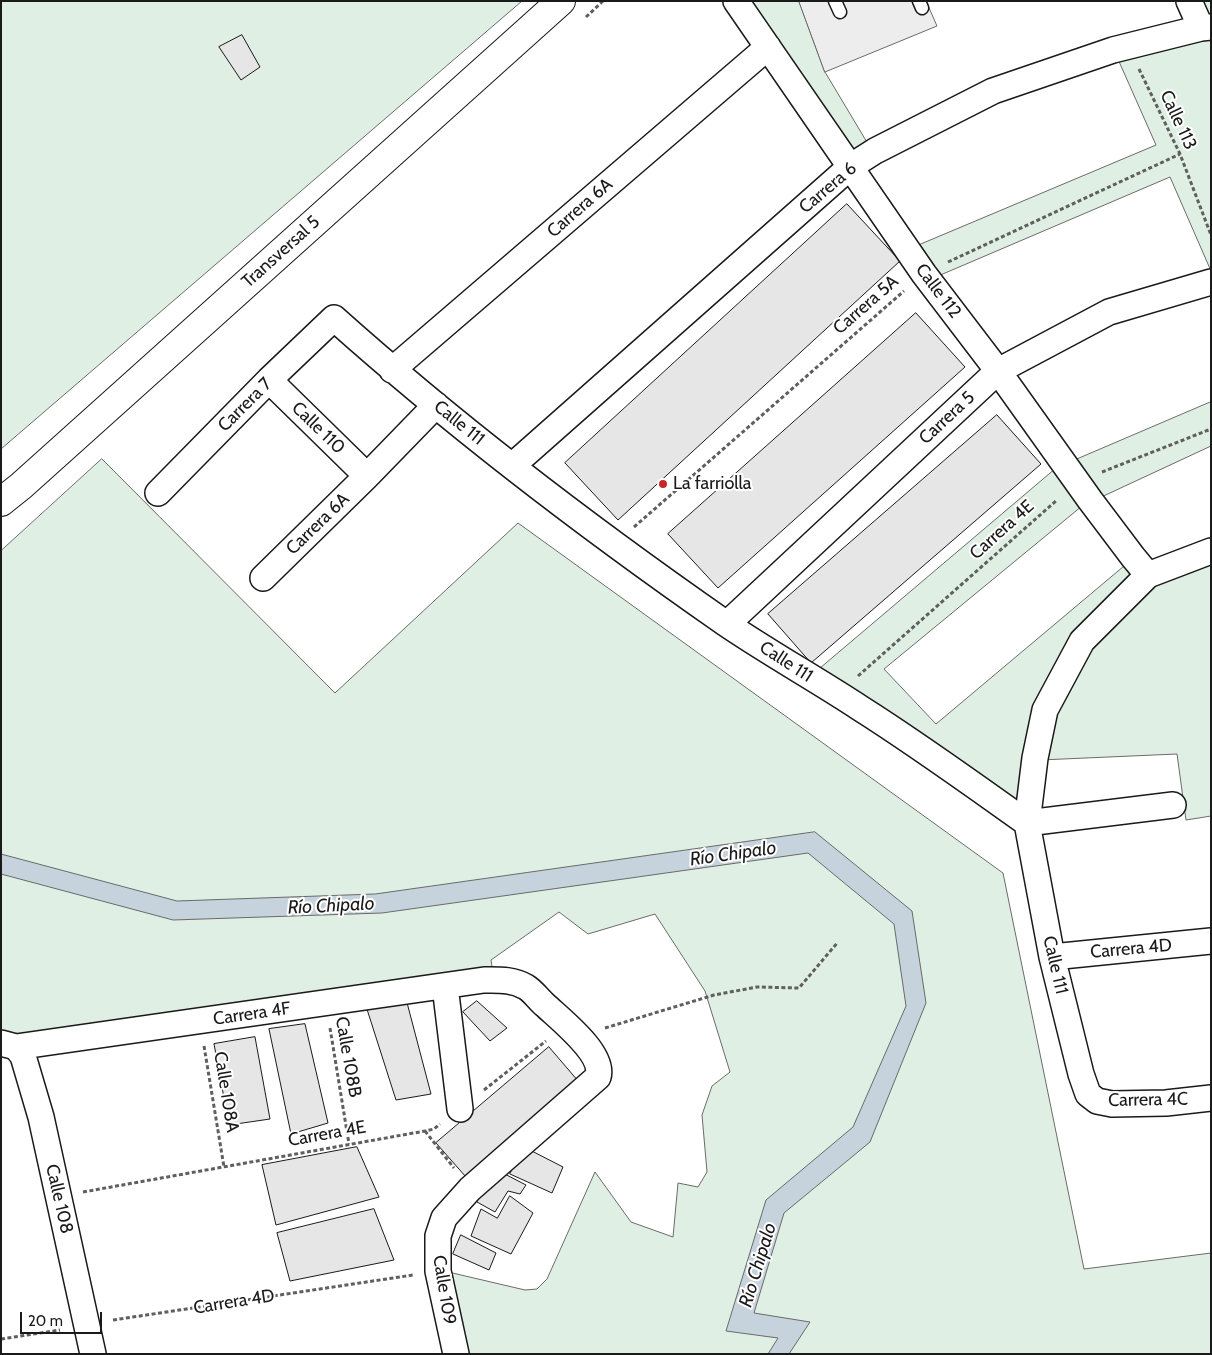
<!DOCTYPE html>
<html>
<head>
<meta charset="utf-8">
<style>
	body { margin:0 }
	#map { position:relative; width:1212px; height:1355px; overflow:hidden; background:#fff; font-family:Cabin,sans-serif }
	canvas { display:block }
	.frame { position:absolute; inset:0; border:2px solid #1a1a1a; pointer-events:none }
	.scale { position:absolute; left:20px; top:1312px; width:82px; height:22px; box-sizing:border-box; border:2px solid #1a1a1a; border-top:0; padding-left:6px; font-size:15px; line-height:18px; white-space:nowrap; color:#1a1a1a; -webkit-text-stroke:4px #fff; paint-order:stroke }
</style>
</head>
<body>
<div id="map">
<canvas width="1212" height="1355"></canvas>
<div class="frame"></div>
<div class="scale">20 m</div>
</div>
<script>
const ctx = document.querySelector('canvas').getContext('2d');
ctx.lineJoin = 'round';
function fill(path, color) {
  ctx.fillStyle = color;
  ctx.fill(path, 'evenodd');
}
function stroke(path, color, width, dash) {
  ctx.strokeStyle = color;
  ctx.lineWidth = width;
  ctx.lineCap = dash ? 'butt' : 'round';
  ctx.setLineDash(dash || []);
  ctx.stroke(path);
}
function label(font, color, halo, rows, align = 'center') {
  ctx.font = font + ' Cabin,sans-serif';
  ctx.lineWidth = 4;
  ctx.setLineDash([]);
  ctx.textBaseline = 'middle';
  ctx.strokeStyle = halo;
  ctx.fillStyle = color;
  for (const [text, x, y, turn = 0] of rows) {
    ctx.save();
    ctx.translate(x, y);
    ctx.rotate((+turn || 0) * Math.PI / 180);
    ctx.textAlign = isNaN(turn) ? turn : align;
    if (halo) ctx.strokeText(text, 0, 0);
    ctx.fillText(text, 0, 0);
    ctx.restore();
  }
}
const green = new Path2D(`
	M 1,1 L 522,1 L 1,449 Z
	M 749,1 L 799,1 L 825,72 L 877,159 L 846,174 Z
	M 1177,1 L 1211,1 L 1211,271 L 1170,177 L 924,282 L 897,254 L 1156,145 L 1117,57 L 1193,34 Z
	M 1211,402 L 1211,446 L 1082,506 L 884,669 L 936,724 L 1124,566 L 1139,587 L 1211,555 L 1211,816 L 1186,820 L 1177,754 L 1040,760 L 1027,835 L 997,811 L 800,685 L 1056,468 Z
	M 102,459 L 335,693 L 518,523 L 1003,873 L 1084,1269 L 1211,1253 L 1211,1354 L 463,1354 L 444,1271 L 525,1290 L 537,1289 L 547,1279 L 595,1172 L 631,1222 L 673,1237 L 678,1183 L 698,1187 L 707,1172 L 702,1115 L 712,1086 L 730,1072 L 705,991 L 655,914 L 588,934 L 559,912 L 491,960 L 494,979 L 26,1047 L 1,1035 L 1,551 Z`);
fill(green, '#e0efe3');
stroke(green, '#6a6a6a', 1);
const parking = new Path2D(`
	M 799,1 L 926,1 L 937,26 L 825,72 Z`);
fill(parking, '#ededed');
stroke(parking, '#6a6a6a', 1);
const water = new Path2D(`
	M 815,832 L 912,911 L 926,1003 L 870,1142 L 784,1213 L 754,1313 L 810,1322 L 789,1354 L 768,1354 L 778,1338 L 726,1331 L 766,1200 L 853,1127 L 906,1006 L 894,924 L 808,853 L 382,913 L 173,920 L 1,874 L 1,854 L 177,901 L 375,894 Z`);
fill(water, '#c6d2dc');
stroke(water, '#6a6a6a', 1);
const building = new Path2D(`
	M 242,35 L 260,67 L 241,80 L 219,47 Z
	M 847,204 L 900,261 L 618,520 L 565,463 Z
	M 916,313 L 965,367 L 718,588 L 668,534 Z
	M 997,415 L 1041,464 L 811,663 L 768,614 Z
	M 405,995 L 431,1094 L 396,1100 L 365,1003 Z
	M 477,1001 L 507,1028 L 490,1041 L 463,1012 Z
	M 305,1024 L 328,1123 L 291,1134 L 269,1029 Z
	M 255,1037 L 270,1119 L 229,1125 L 214,1044 Z
	M 549,1047 L 579,1082 L 466,1177 L 436,1143 Z
	M 357,1147 L 379,1197 L 276,1225 L 262,1165 Z
	M 524,1147 L 563,1167 L 552,1193 L 510,1174 Z
	M 497,1170 L 526,1185 L 520,1194 L 508,1191 L 495,1212 L 477,1202 Z
	M 510,1196 L 533,1213 L 511,1254 L 471,1236 L 481,1209 L 497,1218 Z
	M 374,1209 L 394,1260 L 290,1281 L 277,1233 Z
	M 461,1235 L 496,1253 L 489,1270 L 453,1254 Z`);
fill(building, '#e6e6e6');
stroke(building, '#1a1a1a', 1);
const lane = new Path2D(`
	M 835,1 L 840,12
	M 919,1 L 922,8`);
const street = new Path2D(`
	M 736,1 L 924,274 L 998,371 L 1090,500 L 1133,557 L 1148,575
	M 1189,1 L 1201,28
	M 392,370 L 768,47
	M 269,380 L 367,476
	M 512,466 L 850,167 L 875,151 L 993,91 L 1113,50 L 1201,28 L 1211,27
	M 158,493 L 269,380 L 334,318 C 457,428 590,529 725,623 C 769,653 816,679 860,708 C 917,744 972,784 1027,823
	M 1211,551 L 1148,575 L 1082,641 L 1045,710 L 1035,758 L 1027,823 L 1052,957 L 1081,1074 L 1088,1094 L 1097,1101 L 1112,1104 L 1166,1103 L 1211,1098
	M 263,578 L 367,476 L 436,405
	M 727,624 L 998,371 L 1109,312 L 1211,282
	M 1027,823 L 1173,805
	M 1052,957 L 1211,941
	M 445,986 L 460,1109
	M 1,1043 L 16,1047 L 484,980 C 498,980 513,979 526,987 C 533,991 539,1000 545,1005 C 561,1020 605,1054 598,1077 L 470,1189 L 444,1218 L 438,1236 L 438,1271 L 456,1354
	M 16,1047 L 23,1056 L 41,1117 L 93,1354`);
const primary = new Path2D(`
	M 1,502 L 21,486 L 561,1`);
stroke(lane, '#1a1a1a', 15);
stroke(street, '#1a1a1a', 28);
stroke(primary, '#1a1a1a', 30);
stroke(new Path2D(`
	M 586,17 L 603,1
	M 1139,69 L 1180,154 L 1211,235
	M 948,262 L 1180,154
	M 1102,472 L 1211,429
	M 634,527 L 904,291
	M 858,676 L 1057,500
	M 330,1028 L 349,1144
	M 605,1028 L 714,995 L 757,987 L 799,988 L 838,942
	M 204,1046 L 224,1167
	M 484,1090 L 546,1041
	M 425,1131 L 454,1168
	M 83,1192 L 425,1131 L 434,1129 L 440,1124
	M 113,1320 L 413,1275
	M 1,1339 L 60,1330`), '#5f5f5f', 3, [4, 2.5]);
stroke(lane, '#fff', 12);
stroke(street, '#fff', 25);
stroke(primary, '#fff', 28);
for (const [x, y, r, color] of [
	[663,484,5,"#c62828"]
]) {
  const dot = new Path2D();
  dot.arc(x, y, r, 0, 2 * Math.PI);
  ctx.fillStyle = color;
  ctx.fill(dot);
  stroke(dot, '#fff', 2);
}
label('18px', '#1a1a1a', '#fff', [
	["Calle 113",1178,120,65],
	["Carrera 6",828,188,-40],
	["Carrera 6A",580,208,-41],
	["Transversal 5",281,252,-42],
	["Calle 112",938,291,53],
	["Carrera 5A",866,305,-41],
	["Carrera 7",245,405,-45],
	["Carrera 5",947,418,-43],
	["Calle 111",459,423,39],
	["Calle 110",318,428,44],
	["Carrera 6A",318,524,-44],
	["Carrera 4E",1002,530,-42],
	["Calle 111",786,662,33],
	["Carrera 4D",1131,949,-5],
	["Calle 111",1055,965,77],
	["Carrera 4F",252,1014,-8],
	["Calle 108B",348,1057,80],
	["Calle 108A",226,1092,81],
	["Carrera 4C",1148,1100,-1],
	["Carrera 4E",327,1134,-10],
	["Calle 108",59,1199,77],
	["Calle 109",444,1290,81],
	["Carrera 4D",234,1302,-9]
]);
label('18px', '#1a1a1a', '#fff', [
	["La farriolla",673,484]
], 'left');
label('italic 19px', '#1a1a1a', '#fff', [
	["Río Chipalo",733,854,-8],
	["Río Chipalo",331,906,-3],
	["Río Chipalo",758,1265,-73]
]);
</script>
</body>
</html>
